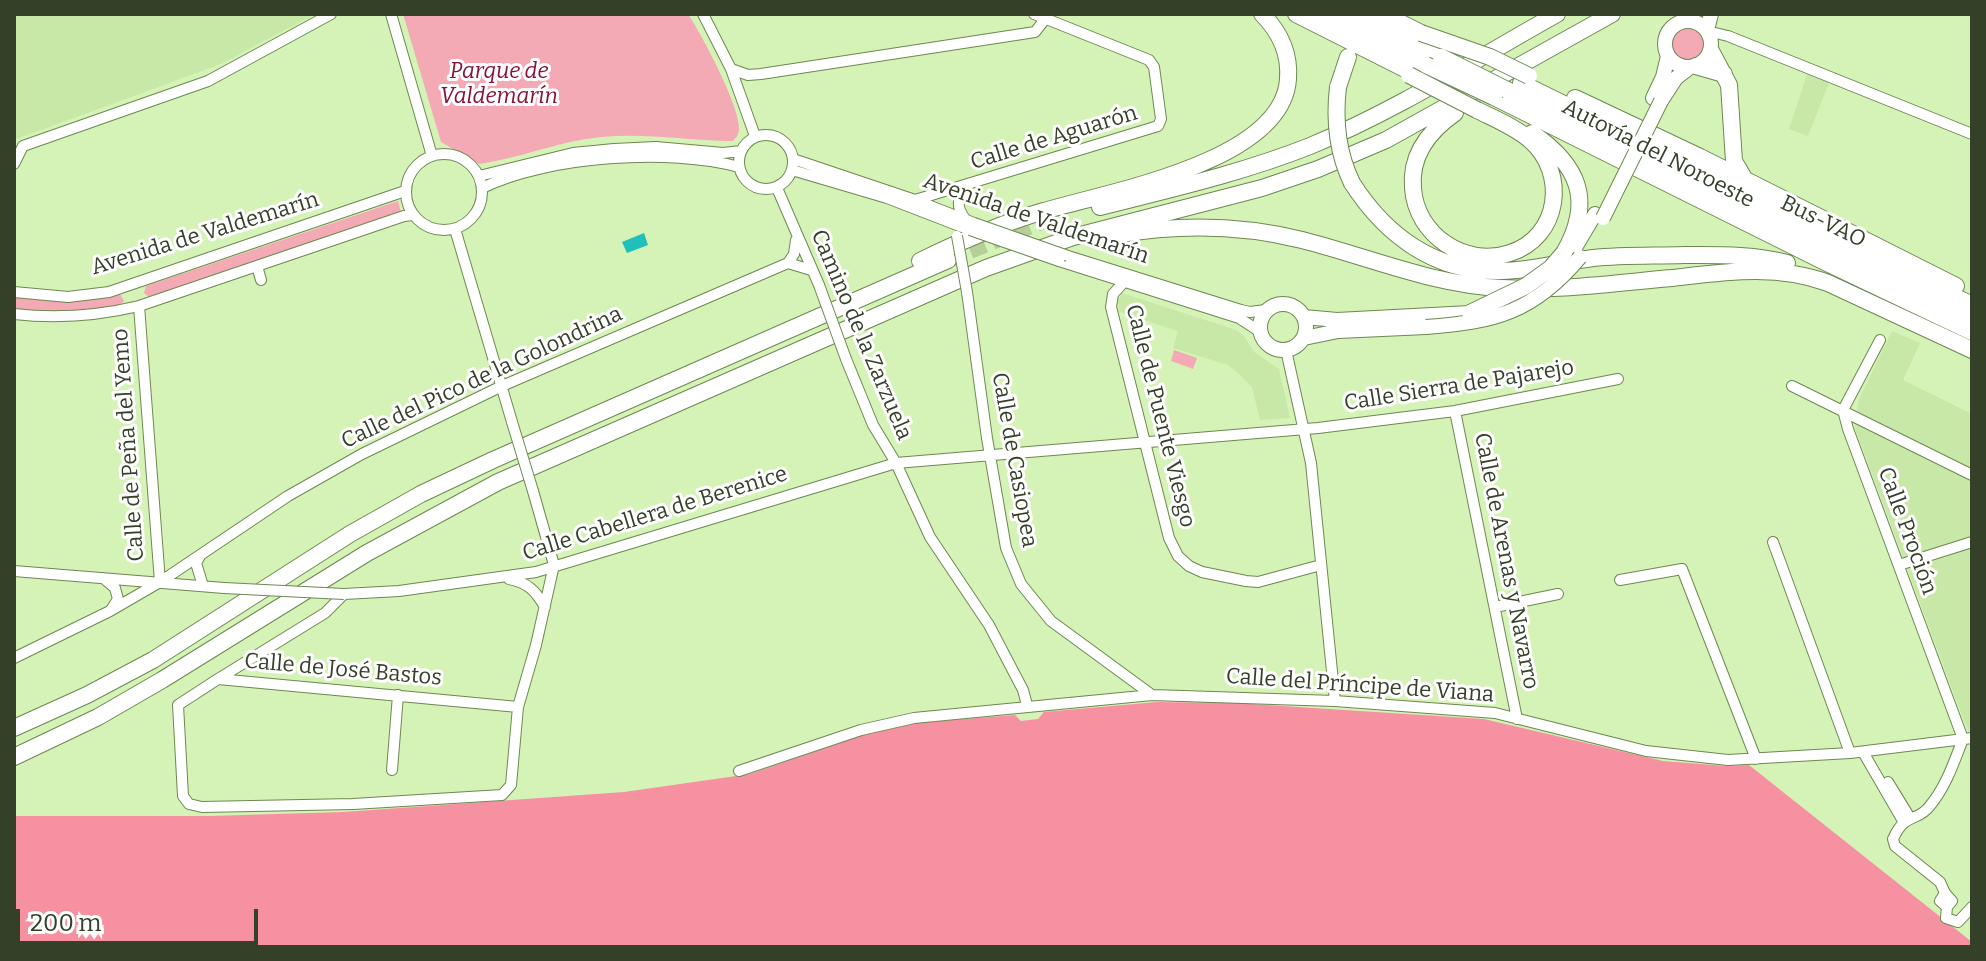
<!DOCTYPE html>
<html>
<head>
<meta charset="utf-8">
<style>
	body { margin:0 }
	#map { position:relative; width:1986px; height:961px; overflow:hidden; background:#d5f3b7; font-family:Bitter,serif }
	canvas { display:block }
	.frame { position:absolute; inset:0; border:16px solid #354029; pointer-events:none }
	.scale { position:absolute; left:16px; top:909px; width:242px; height:36px; box-sizing:border-box; border:4px solid #354029; border-top:0; padding-left:10px; font-size:24px; line-height:28px; white-space:nowrap; color:#354029; -webkit-text-stroke:6px #fff; paint-order:stroke }
</style>
</head>
<body>
<div id="map">
<canvas width="1986" height="961"></canvas>
<div class="frame"></div>
<div class="scale">200 m</div>
</div>
<script>
const ctx = document.querySelector('canvas').getContext('2d');
ctx.lineJoin = 'round';
function fill(path, color) {
  ctx.fillStyle = color;
  ctx.fill(path, 'evenodd');
}
function stroke(path, color, width, dash) {
  ctx.strokeStyle = color;
  ctx.lineWidth = width;
  ctx.lineCap = dash ? 'butt' : 'round';
  ctx.setLineDash(dash || []);
  ctx.stroke(path);
}
function label(font, color, halo, rows, align = 'center') {
  ctx.font = font + ' Bitter,serif';
  ctx.lineWidth = 6;
  ctx.setLineDash([]);
  ctx.textBaseline = 'middle';
  ctx.strokeStyle = halo;
  ctx.fillStyle = color;
  for (const [text, x, y, turn = 0] of rows) {
    ctx.save();
    ctx.translate(x, y);
    ctx.rotate((+turn || 0) * Math.PI / 180);
    ctx.textAlign = isNaN(turn) ? turn : align;
    if (halo) ctx.strokeText(text, 0, 0);
    ctx.fillText(text, 0, 0);
    ctx.restore();
  }
}
fill(new Path2D(`
	M 14,14 L 315,14 L 221,64 L 14,140 Z
	M 1807,74 L 1829,83 L 1808,136 L 1789,129 Z
	M 1122,293 L 1236,330 L 1244,336 L 1254,352 L 1279,369 L 1290,418 L 1260,420 L 1252,387 L 1237,372 L 1228,365 L 1173,348 L 1178,331 L 1119,312 L 1118,301 Z
	M 1892,331 L 1920,343 L 1903,380 L 1972,414 L 1972,734 L 1967,729 L 1855,428 L 1859,399 Z`), '#c7e8a6');
fill(new Path2D(`
	M 403,14 L 688,14 C 701,33 742,110 739,130 C 738,136 737,136 733,141 L 726,141 C 684,140 644,133 602,137 C 559,141 521,158 479,164 L 441,142 Z
	M1671 44a17 17 0 1 1 34 0a17 17 0 1 1-34 0Z
	M 398,201 L 401,212 L 149,297 L 144,293 L 146,286 Z
	M 120,294 L 124,301 L 120,305 C 85,311 49,317 14,308 L 14,297 L 54,301 Z
	M 1174,350 L 1197,358 L 1193,369 L 1171,361 Z`), '#f4aab4');
fill(new Path2D(`
	M 1157,702 L 1236,703 L 1484,719 L 1663,761 L 1726,766 L 1749,765 L 1972,942 L 1972,947 L 14,947 L 14,816 L 210,816 L 343,812 L 624,792 L 750,774 L 863,735 L 913,723 L 1015,715 L 1021,721 L 1038,719 L 1044,712 Z`), '#f691a2');
fill(new Path2D(`
	M 644,233 L 648,245 L 627,253 L 622,242 Z`), '#1ec0b9');
stroke(new Path2D(`
	M 948,260 L 1046,220`), '#b5cf9b', 16, [16, 8]);
const minor = new Path2D(`
	M 391,14 L 432,156
	M 703,14 L 731,69 L 755,136
	M 1707,31 L 1728,36 L 1972,134
	M 731,69 L 748,75 L 761,74 L 1035,32 L 1046,18
	M739 162a27 27 0 1 1 54 0a27 27 0 1 1-54 0Z
	M406 192a38 38 0 1 1 76 0a38 38 0 1 1-76 0Z
	M 793,159 L 915,200 L 974,223
	M 14,164 L 23,146 L 208,81 L 331,14
	M 792,170 L 887,198 L 970,230
	M 479,176 L 573,153 L 614,149 L 656,147 L 723,153 L 741,151
	M 482,188 C 547,156 670,148 739,167
	M 777,188 L 819,285
	M 915,200 L 1158,126 L 1161,119 L 1154,67 L 1149,60 L 1034,14
	M 966,220 C 956,208 956,198 967,186
	M 455,229 L 512,422
	M 796,240 L 794,254 L 788,263 L 811,270
	M 1068,256 L 1241,310 L 1250,312 L 1266,310
	M 1059,261 L 1239,318 L 1259,331
	M 257,266 L 261,280
	M 1124,282 L 1113,294 L 1111,307 L 1169,538 L 1178,556 L 1189,566 L 1202,572 L 1246,581 L 1258,582 L 1321,565
	M 14,292 L 68,297 L 109,292 L 405,191
	M 967,292 L 987,438 L 1006,548 L 1021,584 L 1051,621 L 1152,695
	M 139,306 L 160,582
	M 14,314 C 57,319 97,316 139,306 L 404,216 L 413,215
	M 1880,340 L 1843,410 L 1848,429 L 1963,739 C 1954,762 1946,787 1929,807 C 1917,822 1905,812 1893,839 L 1895,846 L 1940,882 L 1945,893 L 1940,901 L 1947,907 L 1952,901 L 1945,893
	M 1286,350 L 1311,463 L 1335,701
	M 846,359 L 873,425 L 896,463 L 930,537 L 989,625 L 1023,690 L 1027,705
	M 1792,386 L 1972,475
	M 1455,411 L 1517,719
	M 1773,542 L 1850,753
	M 200,556 L 196,563 L 203,586
	M 1899,565 L 1972,542
	M 14,571 L 224,588
	M 103,578 L 115,588 L 118,599 L 111,610
	M 509,579 C 528,583 535,590 545,607
	M 1620,580 L 1682,569 L 1756,759
	M 1495,607 L 1558,594
	M 14,658 L 110,611 L 160,582 L 288,496 L 362,454 L 502,386 L 788,263
	M 218,679 L 325,613 L 344,594 L 399,591 L 536,572 L 896,463 L 1318,428 L 1455,411 L 1618,379
	M 518,707 L 218,679 L 178,705 L 183,796 L 189,804 L 202,807 L 353,804 L 502,795 L 511,785 L 518,707 L 536,645 L 554,565 L 533,491
	M 1863,752 L 1903,821
	M 392,770 L 398,695
	M 739,771 L 861,730 L 914,718 L 1152,695 L 1335,701 L 1495,713 L 1646,751 L 1728,760 L 1850,753 L 1972,738
	M 1888,782 L 1910,818
	M 1947,907 L 1946,918 L 1958,922 L 1972,907`);
const major = new Path2D(`
	M1665 44a23 23 0 1 1 46 0a23 23 0 1 1-46 0Z
	M 1707,30 L 1711,14
	M 1653,98 L 1663,77 L 1668,56
	M 1661,101 L 1676,78 L 1689,68
	M 1570,256 L 1595,214
	M1260 327a23 23 0 1 1 46 0a23 23 0 1 1-46 0Z
	M 1304,317 L 1337,320 L 1470,313
	M 1304,338 L 1338,331 L 1426,327`);
const highway = new Path2D(`
	M 1296,14 L 1413,73
	M 1325,14 L 1426,65
	M 1354,14 L 1441,57
	M 1383,14 L 1421,33
	M 1711,51 L 1729,85 L 1734,161 L 1744,178
	M 1696,66 L 1724,74
	M 1521,83 L 1972,305
	M 1338,87 L 1348,57
	M 1507,90 L 1808,240 L 1972,318
	M 1494,97 L 1825,262 L 1972,332
	M 1575,98 L 1700,157 L 1956,286
	M 1455,113 C 1429,131 1410,155 1413,188 C 1416,235 1465,268 1510,253 C 1560,237 1568,173 1530,140 C 1515,127 1495,119 1477,110
	M 1532,133 C 1579,165 1594,201 1564,253
	M 1352,183 C 1386,236 1436,273 1502,271 C 1533,270 1562,262 1593,258 C 1623,255 1654,256 1684,255 C 1719,255 1753,254 1787,263
	M 1100,207 C 1171,189 1242,173 1310,146 C 1396,111 1476,59 1557,14
	M 1116,235 C 1178,224 1241,225 1302,240 C 1369,257 1433,285 1502,288 C 1559,291 1616,283 1672,278 C 1725,272 1776,264 1828,283 L 1972,350
	M 920,261 C 959,242 1002,223 1044,211 C 1107,192 1283,162 1288,79 C 1290,53 1280,32 1262,14
	M 14,728 L 87,695 L 153,660 L 350,534 L 421,494 L 493,460 L 948,260
	M 14,757 L 98,717 L 162,680 L 367,553 L 498,482 L 986,268 L 1073,237 L 1262,188 L 1318,169 L 1386,140 L 1612,14`);
stroke(minor, '#6d8851', 12);
stroke(major, '#6d8851', 16);
stroke(highway, '#6d8851', 18);
stroke(minor, '#fff', 10);
stroke(major, '#fff', 14);
stroke(highway, '#fff', 16);
const minorBridge = new Path2D(`
	M 974,223 L 1068,256
	M 970,230 L 1059,261
	M 957,236 L 967,292
	M 819,285 L 846,359
	M 512,422 L 533,491
	M 224,588 L 344,594`);
const majorBridge = new Path2D(`
	M 1603,218 L 1661,101
	M 1426,327 C 1495,322 1534,312 1580,257`);
const highwayBridge = new Path2D(`
	M 1421,33 L 1490,57 L 1529,76
	M 1441,57 L 1507,90
	M 1426,65 L 1494,97
	M 1409,75 L 1477,110
	M 1338,87 C 1334,121 1337,152 1352,183
	M 1470,313 L 1526,286 L 1551,268 L 1564,253`);
stroke(minorBridge, '#6d8851', 12, []);
stroke(majorBridge, '#6d8851', 16, []);
stroke(highwayBridge, '#6d8851', 18, []);
stroke(minorBridge, '#fff', 10);
stroke(majorBridge, '#fff', 14);
stroke(highwayBridge, '#fff', 16);
label('italic 22px', '#891238', '#fff', [
	["Parque de",499,72],
	["Valdemarín",499,97]
]);
label('22px', '#354029', '#fff', [
	["Calle de Aguarón",1054,138,-17],
	["Autovía del Noroeste",1658,154,27],
	["Avenida de Valdemarín",1036,219,19],
	["Bus-VAO",1823,222,26],
	["Avenida de Valdemarín",205,234,-17],
	["Camino de la Zarzuela",861,335,67],
	["Calle del Pico de la Golondrina",482,378,-25],
	["Calle Sierra de Pajarejo",1459,386,-9],
	["Calle de Puente Viesgo",1160,416,76],
	["Calle de Peña del Yemo",129,445,-94],
	["Calle de Casiopea",1014,460,80],
	["Calle Cabellera de Berenice",655,514,-17],
	["Calle Proción",1907,531,70],
	["Calle de Arenas y Navarro",1506,561,79],
	["Calle de José Bastos",343,670,5],
	["Calle del Príncipe de Viana",1360,686,4]
]);
</script>
</body>
</html>
